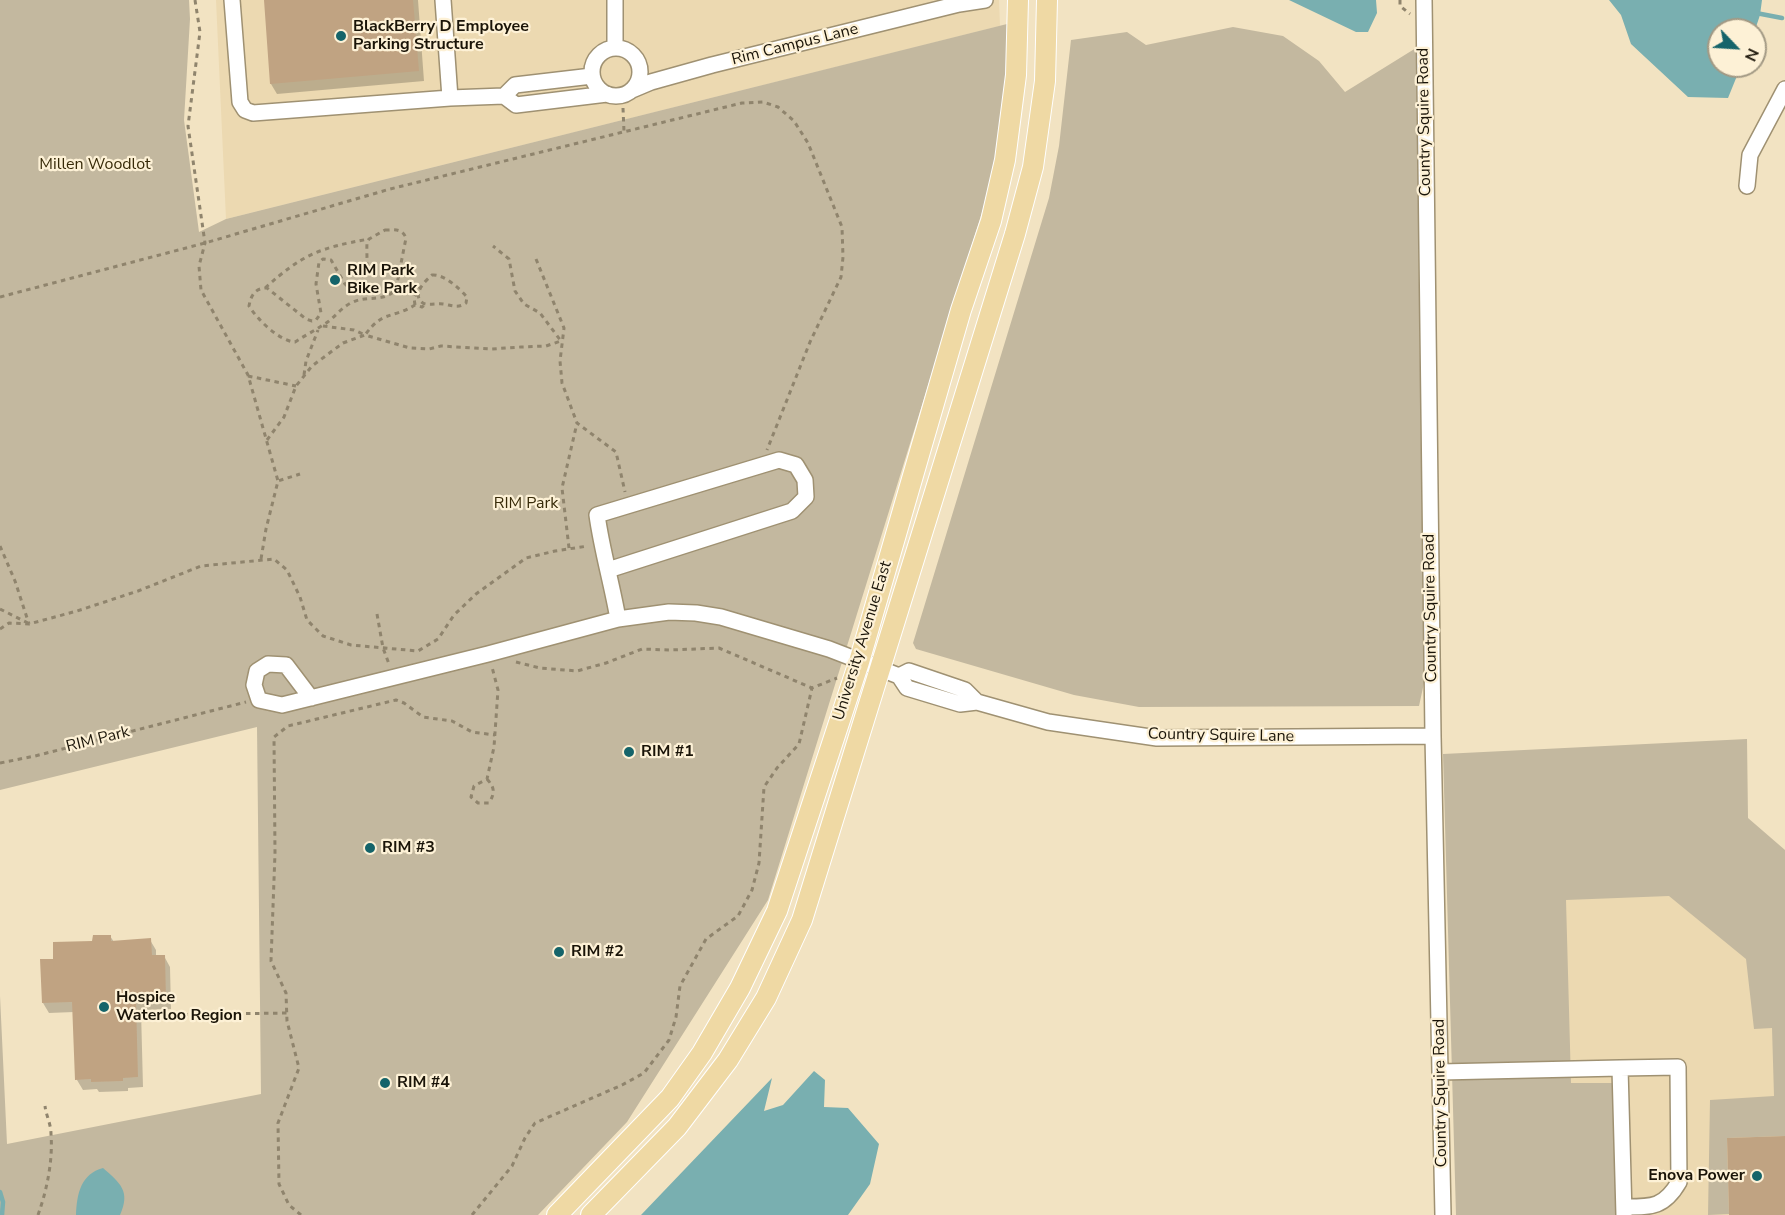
<!DOCTYPE html>
<html>
<head>
<meta charset="utf-8">
<style>
	body { margin:0 }
	#map { position:relative; width:1785px; height:1215px; overflow:hidden; background:#f2e3c2; font-family:"Nunito Sans",sans-serif }
	canvas { display:block }
	.north { position:absolute; left:1707px; top:18px; width:60px; height:60px; box-sizing:border-box; background:#fdf1d6; border:2px solid #a29984; border-radius:50%; rotate:115deg; font-size:16px; font-weight:700; line-height:24px; text-align:center; color:#1a1408 }
	.north::after { content:''; display:block; margin:auto; width:21px; height:27px; background:#15646a; clip-path:polygon(50% 0,100% 100%,50% 72%,0 100%) }
</style>
</head>
<body>
<div id="map">
<canvas width="1785" height="1215"></canvas>
<div class="north">N</div>
</div>
<script>
const ctx = document.querySelector('canvas').getContext('2d');
ctx.lineJoin = 'round';
function fill(path, color) {
  ctx.fillStyle = color;
  ctx.fill(path, 'evenodd');
}
function stroke(path, color, width, dash) {
  ctx.strokeStyle = color;
  ctx.lineWidth = width;
  ctx.lineCap = dash ? 'butt' : 'round';
  ctx.setLineDash(dash || []);
  ctx.stroke(path);
}
function label(font, color, halo, rows, align = 'center') {
  ctx.font = font + ' "Nunito Sans",sans-serif';
  ctx.lineWidth = 4.5;
  ctx.setLineDash([]);
  ctx.textBaseline = 'middle';
  ctx.strokeStyle = halo;
  ctx.fillStyle = color;
  for (const [text, x, y, turn = 0] of rows) {
    ctx.save();
    ctx.translate(x, y);
    ctx.rotate((+turn || 0) * Math.PI / 180);
    ctx.textAlign = isNaN(turn) ? turn : align;
    if (halo) ctx.strokeText(text, 0, 0);
    ctx.fillText(text, 0, 0);
    ctx.restore();
  }
}
fill(new Path2D(`
	M 216,0 L 999,0 L 1000,26 L 226,219 Z
	M 1547,875 L 1672,882 L 1776,948 L 1785,1122 L 1785,1215 L 1554,1215 Z`), '#ecd9b1');
fill(new Path2D(`
	M 0,0 L 189,0 L 190,19 L 184,120 L 199,232 L 226,219 L 1011,23 C 1010,85 1000,149 983,209 L 768,900 L 627,1122 L 538,1215 L 0,1215 L 0,996 L 7,1144 L 261,1094 L 257,727 L 0,790 Z
	M 1233,27 L 1283,36 L 1319,61 L 1345,92 L 1416,48 L 1424,683 L 1419,706 L 1139,707 L 1074,695 L 916,649 L 913,643 L 1049,198 L 1059,146 L 1071,40 L 1127,32 L 1146,45 Z
	M 1747,739 L 1748,818 L 1785,850 L 1785,1136 L 1727,1138 L 1729,1214 L 1708,1215 L 1710,1100 L 1774,1096 L 1772,1028 L 1754,1029 L 1746,959 L 1669,896 L 1566,900 L 1571,1083 L 1614,1083 L 1616,1215 L 1456,1215 L 1443,754 Z`), '#c3b89f');
fill(new Path2D(`
	M 1289,0 L 1376,0 L 1377,13 L 1368,32 L 1356,32 Z
	M 1609,0 L 1762,0 L 1760,15 L 1755,30 L 1719,30 L 1719,66 L 1741,66 L 1728,98 L 1688,97 L 1631,44 L 1621,15 Z
	M 814,1071 L 825,1080 L 824,1107 L 848,1108 L 879,1144 L 870,1184 L 848,1215 L 641,1215 L 772,1078 L 764,1111 L 783,1105 Z
	M 103,1168 C 120,1183 131,1191 120,1215 L 76,1215 C 77,1193 81,1174 103,1168 Z`), '#79afb0');
fill(new Path2D(`
	M 266,0 L 418,0 L 424,81 L 277,94 L 271,84 Z
	M 110,936 L 114,942 L 150,940 L 156,950 L 156,957 L 164,956 L 170,967 L 171,1009 L 141,1010 L 143,1087 L 128,1088 L 128,1091 L 99,1092 L 97,1089 L 83,1090 L 77,1080 L 74,1012 L 49,1013 L 43,1003 L 55,960 Z`), '#0003');
stroke(new Path2D(`
	M 1756,13 L 1782,18
	M 0,1192 L 3,1202 L 2,1215`), '#79afb0', 4.5);
fill(new Path2D(`
	M 264,0 L 413,0 L 419,71 L 270,84 Z
	M 93,935 L 111,935 L 111,941 L 151,938 L 152,955 L 165,955 L 166,999 L 136,1000 L 138,1077 L 123,1078 L 123,1081 L 91,1082 L 91,1079 L 75,1080 L 72,1002 L 42,1003 L 40,959 L 53,959 L 53,942 L 92,941 Z
	M 1785,1136 L 1785,1215 L 1729,1215 L 1727,1138 Z`), '#c0a382');
const minor = new Path2D(`
	M 232,0 L 240,102 L 245,110 L 253,113 L 450,98 L 504,96 L 516,105 L 607,94
	M 443,0 L 450,98
	M 615,0 L 615,48
	M 1424,0 L 1433,736 L 1443,1215
	M592 72a24 24 0 1 1 48 0a24 24 0 1 1-48 0Z
	M 632,90 L 651,82 L 712,65 L 959,4 L 985,0
	M 504,96 L 515,85 L 592,76
	M 1747,186 L 1750,155 L 1785,89
	M 608,570 L 792,511 L 806,497 L 805,480 L 796,465 L 779,460 L 597,515 C 602,551 612,584 618,619
	M 899,676 L 909,671 L 965,690 L 977,702
	M 311,698 L 286,665 L 268,664 L 257,671 L 254,685 L 259,700 L 282,705 L 488,654 L 618,619 L 669,612 L 696,613 L 721,617 L 829,649 L 899,676 L 907,688 L 960,704 L 977,702 L 1048,722 L 1157,738 L 1433,736
	M 1620,1068 L 1678,1067 L 1679,1182 C 1664,1208 1651,1207 1624,1207
	M 1440,1072 L 1620,1068 L 1624,1215`);
const major = new Path2D(`
	M 557,1215 L 670,1098 L 702,1053 L 740,988 L 777,911 L 859,662 L 961,310 L 991,221 L 1005,160 L 1016,75 L 1018,0
	M 591,1215 L 677,1127 L 728,1060 L 766,998 L 802,920 L 1015,234 L 1033,167 L 1045,81 L 1047,0`);
stroke(minor, '#9f9172', 18);
stroke(major, '#fff', 22);
stroke(new Path2D(`
	M 195,0 L 200,32 L 188,126 L 205,243 L 199,266 L 201,290 L 248,375 L 278,481
	M 1400,0 L 1400,6 L 1410,14
	M 623,108 L 624,132
	M 385,230 C 394,230 402,228 406,238 L 396,289 C 384,303 368,295 353,302 C 341,307 334,319 323,325 C 314,331 304,336 295,342 C 279,341 257,319 249,306 C 251,295 255,288 267,288 L 306,319 L 312,321 L 316,320 L 321,313 L 316,284 L 319,262 L 323,259 L 331,260 L 345,284 L 355,293 C 371,283 366,259 367,243 L 369,239 Z
	M 536,259 L 564,328 L 560,361 L 562,383 L 577,423 L 616,452 L 625,492
	M 432,275 C 444,274 459,288 467,297 L 466,303 C 458,309 451,305 443,304 C 437,303 428,306 423,303 C 411,295 425,281 432,275 Z
	M 265,288 C 303,254 319,248 369,239
	M 0,297 L 205,243 L 390,189 L 742,103 L 763,102 L 778,107 L 794,121 L 808,143 L 842,227 L 843,257 L 841,277 L 810,342 L 767,450
	M 415,305 L 414,298 L 420,287
	M 323,326 L 354,330 L 365,335 C 383,310 392,319 415,305 L 422,307 L 426,304
	M 304,375 L 306,361 L 318,330
	M 248,376 L 296,386
	M 267,440 L 284,417 L 296,386 L 312,366 L 343,343 L 365,335 L 410,348 L 429,349 L 441,346 L 492,349 L 521,347 L 546,346 L 561,341 L 540,313 L 524,304 L 515,291 L 509,259 L 493,246
	M 0,546 L 15,581 L 29,624
	M 569,548 L 562,488 L 577,423
	M 261,559 L 266,529 L 278,481 L 300,474
	M 0,609 L 28,623
	M 377,614 L 383,648 L 389,664
	M 0,629 L 9,623 L 29,624 L 77,611 L 138,591 L 201,566 L 274,559 L 287,570 L 300,597 L 307,620 L 323,636 L 351,645 L 418,651 L 438,639 L 454,615 L 476,594 L 526,558 L 555,551 L 588,546
	M 516,662 L 540,668 L 577,671 L 606,663 L 642,649 L 670,650 L 719,648 L 812,688 L 837,678
	M 0,763 L 35,756 L 246,702
	M 487,779 C 495,788 495,793 489,803 L 478,803 L 471,797 L 474,786 L 487,779 L 494,747 L 498,690 L 492,667
	M 147,1015 L 287,1013
	M 38,1215 C 47,1190 53,1160 51,1134 C 51,1124 46,1115 45,1106
	M 301,1215 L 289,1205 L 279,1184 L 278,1123 L 299,1068 L 287,1021 L 286,993 L 271,961 L 275,853 L 274,737 L 288,726 L 396,700 L 404,703 L 423,717 L 452,721 L 472,732 L 495,735
	M 472,1215 L 512,1166 L 525,1138 L 535,1123 L 622,1085 L 644,1073 L 669,1040 L 676,1017 L 680,986 L 706,939 L 738,916 L 752,890 L 759,863 L 764,787 L 777,768 L 799,744 L 812,688`), '#8f846d', 3, [4.5, 4.5]);
stroke(minor, '#fff', 15);
stroke(major, '#efd9a4', 20);
for (const [x, y, r, color] of [
	[341,36,6,"#15646a"],
	[335,280,6,"#15646a"],
	[629,752,6,"#15646a"],
	[370,848,6,"#15646a"],
	[559,952,6,"#15646a"],
	[104,1007,6,"#15646a"],
	[385,1083,6,"#15646a"],
	[1757,1176,6,"#15646a"]
]) {
  const dot = new Path2D();
  dot.arc(x, y, r, 0, 2 * Math.PI);
  ctx.fillStyle = color;
  ctx.fill(dot);
  stroke(dot, '#fdf1d6', 2);
}
label('bold 16px', '#1a1408', '#fdf1d6', [
	["BlackBerry D Employee",353,27],
	["Parking Structure",353,45],
	["RIM Park",347,271],
	["Bike Park",347,289],
	["RIM #1",641,752],
	["RIM #3",382,848],
	["RIM #2",571,952],
	["Hospice",116,998],
	["Waterloo Region",116,1016],
	["RIM #4",397,1083],
	["Enova Power",1745,1176,"right"]
], 'left');
label('16px', '#1a1408', '#fdf1d6', [
	["Rim Campus Lane",795,45,-14],
	["Country Squire Road",1425,122,-91],
	["Country Squire Road",1431,608,-91],
	["University Avenue East",863,641,-73],
	["Country Squire Lane",1221,736,1],
	["RIM Park",98,740,-14],
	["Country Squire Road",1441,1093,-91]
]);
label('16px', '#372a08', '#fdf1d6', [
	["Millen Woodlot",95,165],
	["RIM Park",526,504]
]);
</script>
</body>
</html>
